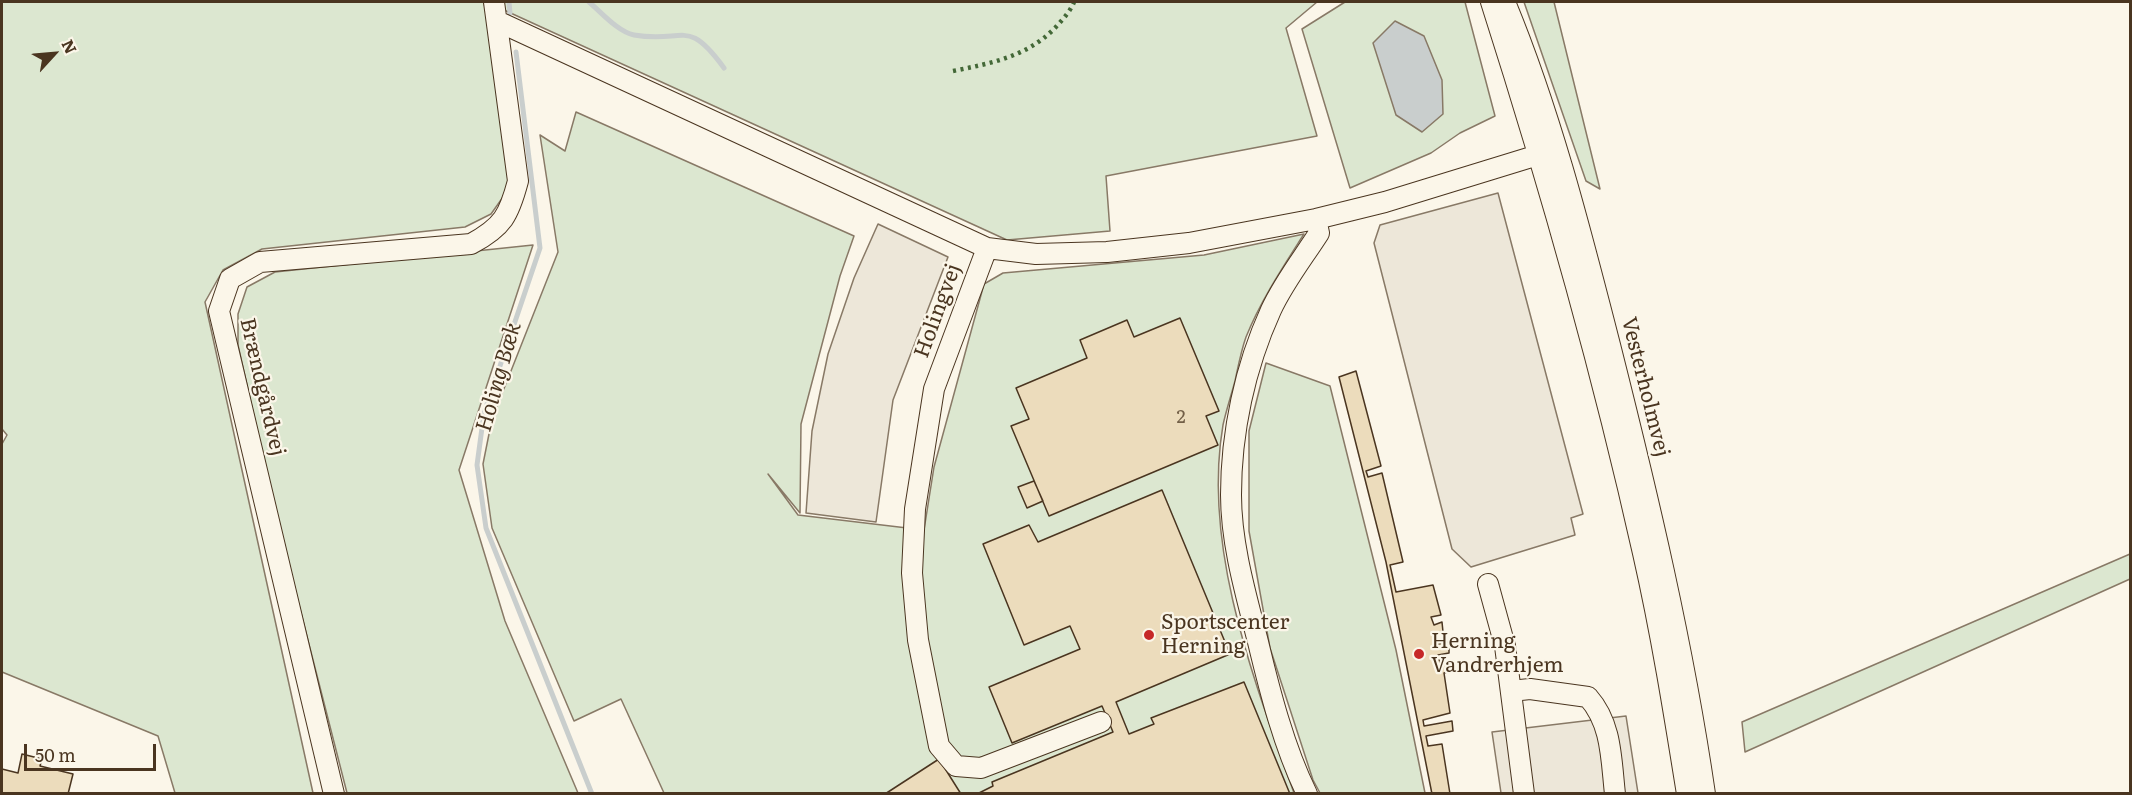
<!DOCTYPE html>
<html>
<head>
<meta charset="utf-8">
<style>
	body { margin:0 }
	#map { position:relative; width:2132px; height:795px; overflow:hidden; background:#fbf6e9; font-family:Literata,serif }
	canvas { display:block }
	.frame { position:absolute; inset:0; border:3px solid #4a3520; pointer-events:none }
	.north { position:absolute; left:24px; top:24px; width:60px; height:60px; -webkit-text-stroke:4px #fbf6e9; paint-order:stroke; rotate:64deg; font-size:16px; font-weight:700; line-height:24px; text-align:center; color:#4a3520 }
	.north::after { content:''; display:block; margin:auto; width:21px; height:27px; background:#4a3520; clip-path:polygon(50% 0,100% 100%,50% 72%,0 100%) }
	.scale { position:absolute; left:24px; top:744px; width:132px; height:27px; box-sizing:border-box; border:3px solid #4a3520; border-top:0; padding-left:8px; font-size:18px; line-height:21px; white-space:nowrap; color:#4a3520; -webkit-text-stroke:4px #fbf6e9; paint-order:stroke }
</style>
</head>
<body>
<div id="map">
<canvas width="2132" height="795"></canvas>
<div class="frame"></div>
<div class="north">N</div>
<div class="scale">50 m</div>
</div>
<script>
const ctx = document.querySelector('canvas').getContext('2d');
ctx.lineJoin = 'round';
function fill(path, color) {
  ctx.fillStyle = color;
  ctx.fill(path, 'evenodd');
}
function stroke(path, color, width, dash) {
  ctx.strokeStyle = color;
  ctx.lineWidth = width;
  ctx.lineCap = dash ? 'butt' : 'round';
  ctx.setLineDash(dash || []);
  ctx.stroke(path);
}
function label(font, color, halo, rows, align = 'center') {
  ctx.font = font + ' Literata,serif';
  ctx.lineWidth = 4.5;
  ctx.setLineDash([]);
  ctx.textBaseline = 'middle';
  ctx.strokeStyle = halo;
  ctx.fillStyle = color;
  for (const [text, x, y, turn = 0] of rows) {
    ctx.save();
    ctx.translate(x, y);
    ctx.rotate((+turn || 0) * Math.PI / 180);
    ctx.textAlign = isNaN(turn) ? turn : align;
    if (halo) ctx.strokeText(text, 0, 0);
    ctx.fillText(text, 0, 0);
    ctx.restore();
  }
}
const green = new Path2D(`
	M 2,2 L 484,2 L 510,162 L 508,190 L 491,214 L 465,227 L 262,249 L 223,270 L 205,302 L 313,793 L 175,793 L 158,736 L 2,672 L 2,444 L 7,435 L 2,429 Z
	M 502,2 L 1317,2 L 1286,28 L 1317,136 L 1106,176 L 1110,231 L 1007,240 L 504,10 Z
	M 1345,2 L 1465,2 L 1495,116 L 1460,133 L 1431,153 L 1350,188 L 1302,29 Z
	M 1524,2 L 1554,2 L 1600,189 L 1586,181 Z
	M 576,112 L 854,236 L 840,276 L 801,424 L 800,513 L 768,474 L 798,515 L 924,530 L 934,467 L 984,284 L 1003,273 L 1204,255 L 1304,234 C 1283,267 1261,300 1246,337 C 1241,351 1238,367 1235,381 C 1231,396 1226,411 1223,425 C 1202,547 1254,680 1294,793 L 664,793 L 621,699 L 574,721 L 492,528 L 483,464 L 492,419 L 558,252 L 540,135 L 565,151 Z
	M 533,245 L 459,470 L 505,621 L 578,793 L 347,793 L 277,519 L 238,345 L 238,314 L 247,287 L 275,272 Z
	M 1266,363 L 1330,386 L 1396,650 L 1425,793 L 1320,793 L 1313,780 L 1270,648 L 1249,531 L 1249,431 Z
	M 2130,554 L 2130,579 L 1745,752 L 1742,722 Z`);
fill(green, '#dce7d0');
stroke(green, '#887966', 1.5);
const parking = new Path2D(`
	M 1498,193 L 1583,514 L 1571,518 L 1575,535 L 1471,567 L 1452,549 L 1374,243 L 1380,225 Z
	M 878,224 L 948,257 L 893,400 L 876,522 L 806,513 L 812,431 L 828,354 L 854,278 Z
	M 1626,716 L 1638,793 L 1501,793 L 1492,732 Z`);
fill(parking, '#ede7d9');
stroke(parking, '#887966', 1.5);
const water = new Path2D(`
	M 1395,21 L 1424,36 L 1442,80 L 1443,114 L 1422,132 L 1396,115 L 1373,43 Z`);
fill(water, '#c9cecd');
stroke(water, '#887966', 1.5);
stroke(new Path2D(`
	M 509,2 L 510,13
	M 589,2 C 601,12 618,32 634,35 C 685,44 686,16 724,68
	M 516,52 L 540,248 L 484,413 L 477,465 L 486,528 L 592,794`), '#c9cecd', 5);
const building = new Path2D(`
	M 1180,318 L 1219,411 L 1206,416 L 1218,445 L 1049,516 L 1011,426 L 1029,419 L 1016,388 L 1087,358 L 1080,340 L 1127,320 L 1134,337 Z
	M 1356,371 L 1381,466 L 1366,471 L 1368,477 L 1382,473 L 1403,562 L 1390,565 L 1396,592 L 1433,585 L 1441,615 L 1431,617 L 1434,625 L 1442,622 L 1443,632 L 1435,633 L 1438,644 L 1449,642 L 1449,653 L 1438,655 L 1440,663 L 1450,663 L 1452,671 L 1444,673 L 1450,713 L 1423,720 L 1424,726 L 1452,721 L 1453,731 L 1426,736 L 1428,746 L 1442,744 L 1450,794 L 1432,794 L 1386,562 L 1339,377 Z
	M 1034,481 L 1043,501 L 1027,508 L 1018,487 Z
	M 1162,490 L 1230,654 L 1116,702 L 1129,734 L 1154,724 L 1151,718 L 1244,682 L 1290,794 L 977,794 L 993,786 L 992,782 L 1113,732 L 1102,706 L 1012,743 L 989,687 L 1080,649 L 1070,626 L 1024,645 L 983,544 L 1029,525 L 1038,542 Z
	M 22,754 L 42,759 L 40,766 L 73,774 L 68,794 L 2,794 L 2,769 L 18,773 Z
	M 939,759 L 961,794 L 885,794 Z`);
fill(building, '#ecdcbc');
stroke(building, '#4a3520', 1.5);
const minor = new Path2D(`
	M 1491,2 C 1549,183 1601,366 1643,553 C 1661,632 1674,713 1687,794
	M 1505,2 C 1551,113 1581,232 1611,349 C 1648,496 1683,643 1705,794
	M 497,21 L 987,248 L 934,389 L 915,509 L 912,573 L 918,640 L 939,746 L 956,766 L 981,768 L 1101,722
	M 987,248 L 1036,254 L 1107,252 L 1189,243 L 1316,219 L 1385,202 L 1551,151
	M 1488,584 L 1505,646 L 1524,794
	M 1511,691 L 1530,689 L 1588,697 C 1612,724 1611,759 1615,794
	M 334,794 L 219,311 L 230,279 L 260,262 L 471,244 C 503,227 509,215 518,181 L 494,2
	M 1307,794 C 1284,747 1270,692 1258,642 C 1246,595 1231,544 1231,495 C 1231,432 1245,367 1271,310 C 1284,282 1303,258 1319,233 L 1316,219`);
stroke(minor, '#4a3520', 22);
stroke(minor, '#fbf6e9', 20);
stroke(new Path2D(`
	M 953,71 C 992,63 1026,57 1055,28 C 1062,20 1070,12 1074,2`), '#436837', 4.5, [3, 4.5]);
for (const [x, y, r, color] of [
	[1149,635,6,"#c62828"],
	[1419,654,6,"#c62828"]
]) {
  const dot = new Path2D();
  dot.arc(x, y, r, 0, 2 * Math.PI);
  ctx.fillStyle = color;
  ctx.fill(dot);
  stroke(dot, '#fbf6e9', 2);
}
label('18px', '#725f47', null, [
	["2",1181,418]
]);
label('21px', '#4a3520', '#fbf6e9', [
	["Holingvej",938,311,-70],
	["Brændgårdvej",262,387,77],
	["Vesterholmvej",1645,387,76]
]);
label('21px', '#4a3520', '#fbf6e9', [
	["Sportscenter",1161,623],
	["Herning",1161,647],
	["Herning",1431,642],
	["Vandrerhjem",1431,666]
], 'left');
label('italic 22px', '#4a3520', '#fbf6e9', [
	["Holing Bæk",499,377,-74]
]);
</script>
</body>
</html>
